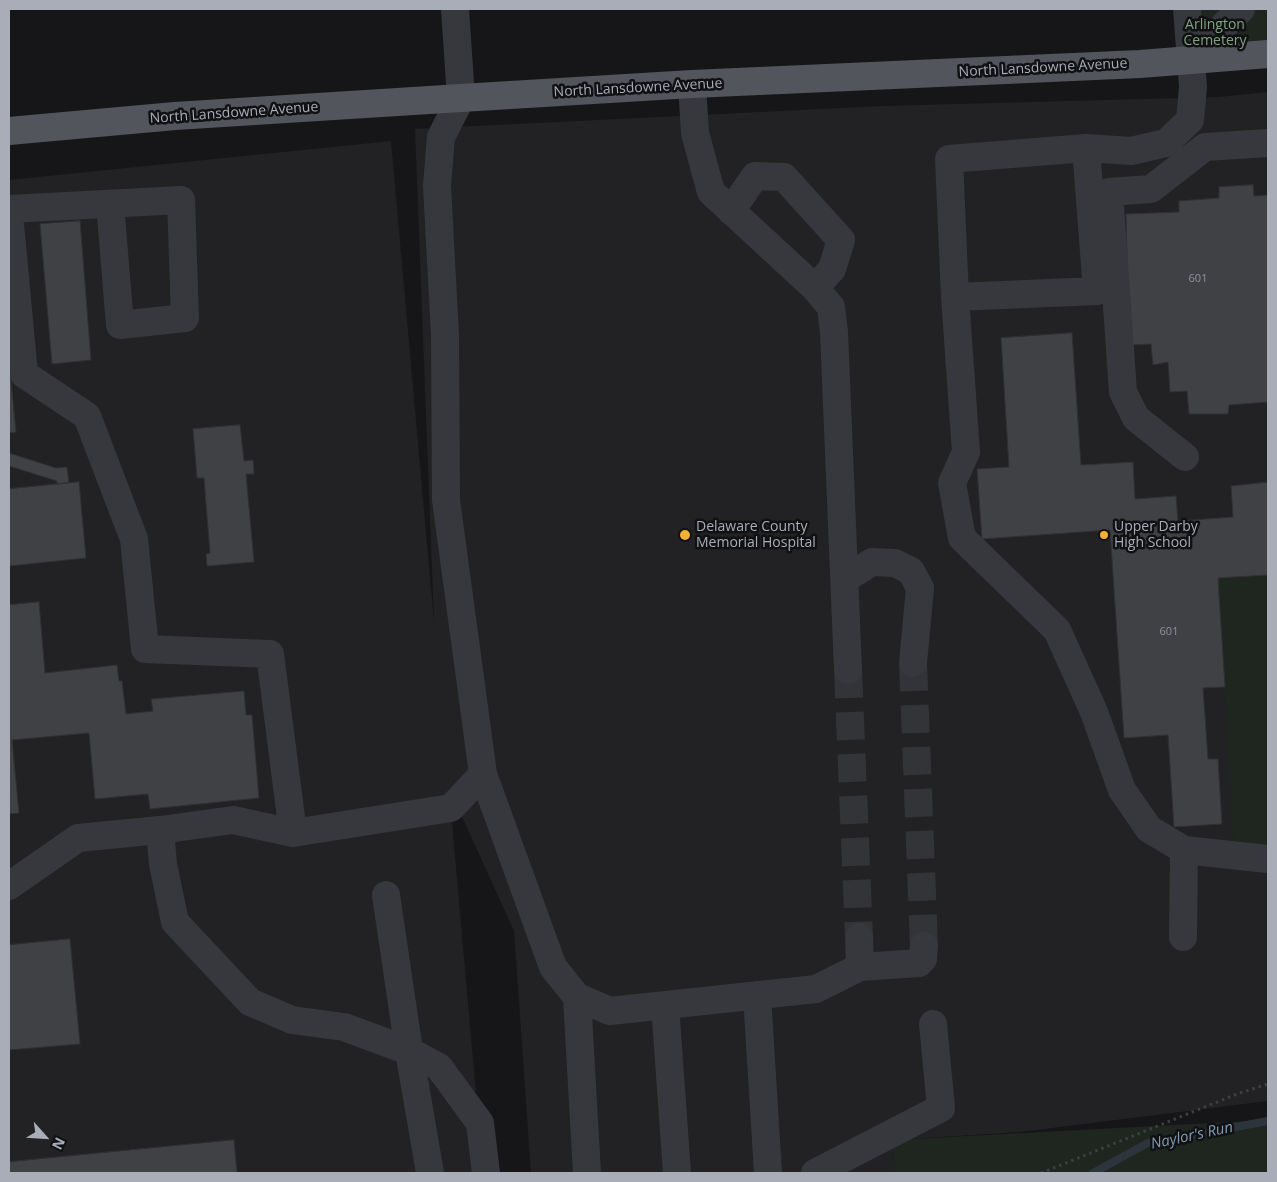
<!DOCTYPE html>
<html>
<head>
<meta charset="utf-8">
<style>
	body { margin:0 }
	#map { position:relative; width:1277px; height:1182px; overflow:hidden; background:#161618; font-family:"Open Sans",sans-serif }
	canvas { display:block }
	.frame { position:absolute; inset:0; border:10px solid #a8adb8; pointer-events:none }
	.north { position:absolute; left:20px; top:1112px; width:50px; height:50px; -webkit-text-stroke:4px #111113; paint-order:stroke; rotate:116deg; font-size:14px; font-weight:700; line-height:20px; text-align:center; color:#a8adb8 }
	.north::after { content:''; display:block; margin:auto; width:18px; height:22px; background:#a8adb8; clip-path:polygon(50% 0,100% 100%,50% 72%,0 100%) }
</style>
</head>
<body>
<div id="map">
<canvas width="1277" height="1182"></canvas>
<div class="frame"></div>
<div class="north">N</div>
</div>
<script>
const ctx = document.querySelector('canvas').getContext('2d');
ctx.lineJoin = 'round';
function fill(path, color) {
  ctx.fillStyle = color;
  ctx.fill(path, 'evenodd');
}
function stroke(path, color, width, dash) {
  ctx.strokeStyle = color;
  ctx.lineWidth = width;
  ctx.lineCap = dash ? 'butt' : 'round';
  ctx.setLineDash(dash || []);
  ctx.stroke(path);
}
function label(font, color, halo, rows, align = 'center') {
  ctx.font = font + ' "Open Sans",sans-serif';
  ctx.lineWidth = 5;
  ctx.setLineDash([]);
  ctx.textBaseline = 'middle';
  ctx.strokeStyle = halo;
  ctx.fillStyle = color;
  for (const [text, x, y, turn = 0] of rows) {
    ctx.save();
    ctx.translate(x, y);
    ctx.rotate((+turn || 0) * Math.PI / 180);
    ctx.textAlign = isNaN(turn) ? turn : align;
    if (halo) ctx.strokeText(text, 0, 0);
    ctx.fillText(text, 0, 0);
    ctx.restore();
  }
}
fill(new Path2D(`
	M 1268,92 L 1268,1101 L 1020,1132 L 892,1140 L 895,1173 L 531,1173 L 514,931 L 449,788 L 483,1173 L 9,1173 L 9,180 L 391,141 L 434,622 L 415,129 L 882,106 L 1219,97 Z`), '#222225');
fill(new Path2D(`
	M 1187,9 L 1268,9 L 1268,54 L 1191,58 Z
	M 1268,575 L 1268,853 L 1234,856 L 1218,578 Z
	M 1268,1120 L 1268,1173 L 895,1173 L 892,1140 Z`), '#1e261f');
stroke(new Path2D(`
	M 1093,1173 L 1148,1143 L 1268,1121`), '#2c353c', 8);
const building = new Path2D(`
	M 1253,185 L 1254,196 L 1268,195 L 1268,402 L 1229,405 L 1228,414 L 1189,414 L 1187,391 L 1170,392 L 1168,362 L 1153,365 L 1151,344 L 1129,345 L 1126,214 L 1179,212 L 1179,201 L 1219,198 L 1219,187 Z
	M 80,221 L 91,360 L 52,364 L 40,224 Z
	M 1072,333 L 1081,465 L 1133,462 L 1135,499 L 1176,496 L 1178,521 L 1233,517 L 1231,486 L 1268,482 L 1268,575 L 1218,578 L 1225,687 L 1203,688 L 1208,759 L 1218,759 L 1222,824 L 1174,827 L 1168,735 L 1124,738 L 1110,530 L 982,539 L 977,469 L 1009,467 L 1001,338 Z
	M 9,360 L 16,432 L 9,433 Z
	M 240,425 L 244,461 L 253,460 L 254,474 L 246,474 L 254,562 L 207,566 L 206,554 L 210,553 L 204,478 L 197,478 L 193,429 Z
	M 9,453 L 56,468 L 67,467 L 69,483 L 57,484 L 57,481 L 9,466 Z
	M 79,482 L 86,558 L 9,566 L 9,489 Z
	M 39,602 L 45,673 L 117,665 L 119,681 L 122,681 L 126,714 L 153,711 L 151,699 L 244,691 L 246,715 L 252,715 L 259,798 L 150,809 L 148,794 L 95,799 L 89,733 L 12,740 L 19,813 L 9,814 L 9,605 Z
	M 70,939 L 80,1044 L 9,1050 L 9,945 Z
	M 234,1140 L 237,1173 L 9,1173 L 9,1162 Z`);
fill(building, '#404145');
stroke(building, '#303034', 1);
stroke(new Path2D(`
	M 913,663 L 924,946
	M 848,670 L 859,937`), '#333438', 28, [28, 14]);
stroke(new Path2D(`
	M 1041,1173 L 1237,1094 L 1268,1084`), '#3d3f44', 3, [2.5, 4]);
stroke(new Path2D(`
	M 455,9 L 461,98 L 441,137 L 437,185 L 445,336 L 446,500 L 483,774 L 553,967 L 577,997 L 610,1011 L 816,989 L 860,967 L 919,963 L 923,959 L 924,946
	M 1187,9 L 1193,87 L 1190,120 L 1166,143 L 1131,151 L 1086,148 L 1097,291 L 955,297 L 966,452 L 952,483 L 962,538 L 1057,630 L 1094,712 L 1122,790 L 1149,829 L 1184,850 L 1268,859
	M 1191,58 L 1241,9
	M 692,84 L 695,133 L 711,192 L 815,288 L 831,307 L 834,332 L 848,670
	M 9,209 L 181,200 L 185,318 L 120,325 L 110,204
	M 731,211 L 755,176 L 784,177 L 841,240 L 832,269 L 815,288
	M 9,213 L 24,374 L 87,416 L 134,539 L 145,649 L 270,654 L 293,833
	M 955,297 L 949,159 L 1086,148
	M 1185,457 L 1136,418 L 1123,392 L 1109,192 L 1151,189 L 1205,147 L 1268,143
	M 845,579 L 872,562 L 895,563 L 911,571 L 920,588 L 913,663
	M 160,830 L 163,864 L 175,922 L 250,1002 L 292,1020 L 344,1027 L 409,1051 L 439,1067 L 480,1123 L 486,1173
	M 9,886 L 78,838 L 160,830 L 233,820 L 293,833 L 451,808 L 483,774
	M 386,895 L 409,1051 L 430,1173
	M 859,937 L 860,967
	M 1183,937 L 1184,850
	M 757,995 L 768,1173
	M 577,997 L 587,1173
	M 665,1005 L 677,1173
	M 815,1173 L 941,1108 L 933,1024`), '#37383d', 28);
stroke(new Path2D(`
	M 9,131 L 175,116 L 461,98 L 692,84 L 1140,64 L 1268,54`), '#53555c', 28);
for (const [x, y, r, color] of [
	[685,535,6,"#f2b134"],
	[1104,535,5,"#f2b134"]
]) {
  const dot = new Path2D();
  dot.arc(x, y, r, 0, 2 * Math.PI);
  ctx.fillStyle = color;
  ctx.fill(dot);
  stroke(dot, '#111113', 2);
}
label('11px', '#8e929b', null, [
	["601",1198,279],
	["601",1169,632]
]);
label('14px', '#7fa381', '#111113', [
	["Arlington",1215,25],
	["Cemetery",1215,41]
]);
label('14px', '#a8adb8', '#111113', [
	["North Lansdowne Avenue",1043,68,-3],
	["North Lansdowne Avenue",638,88,-3],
	["North Lansdowne Avenue",234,113,-4]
]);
label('14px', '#a8adb8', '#111113', [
	["Delaware County",696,527],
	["Memorial Hospital",696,543],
	["Upper Darby",1114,527],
	["High School",1114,543]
], 'left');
label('italic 15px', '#7f9bb3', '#111113', [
	["Naylor's Run",1192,1136,-12]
]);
</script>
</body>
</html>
